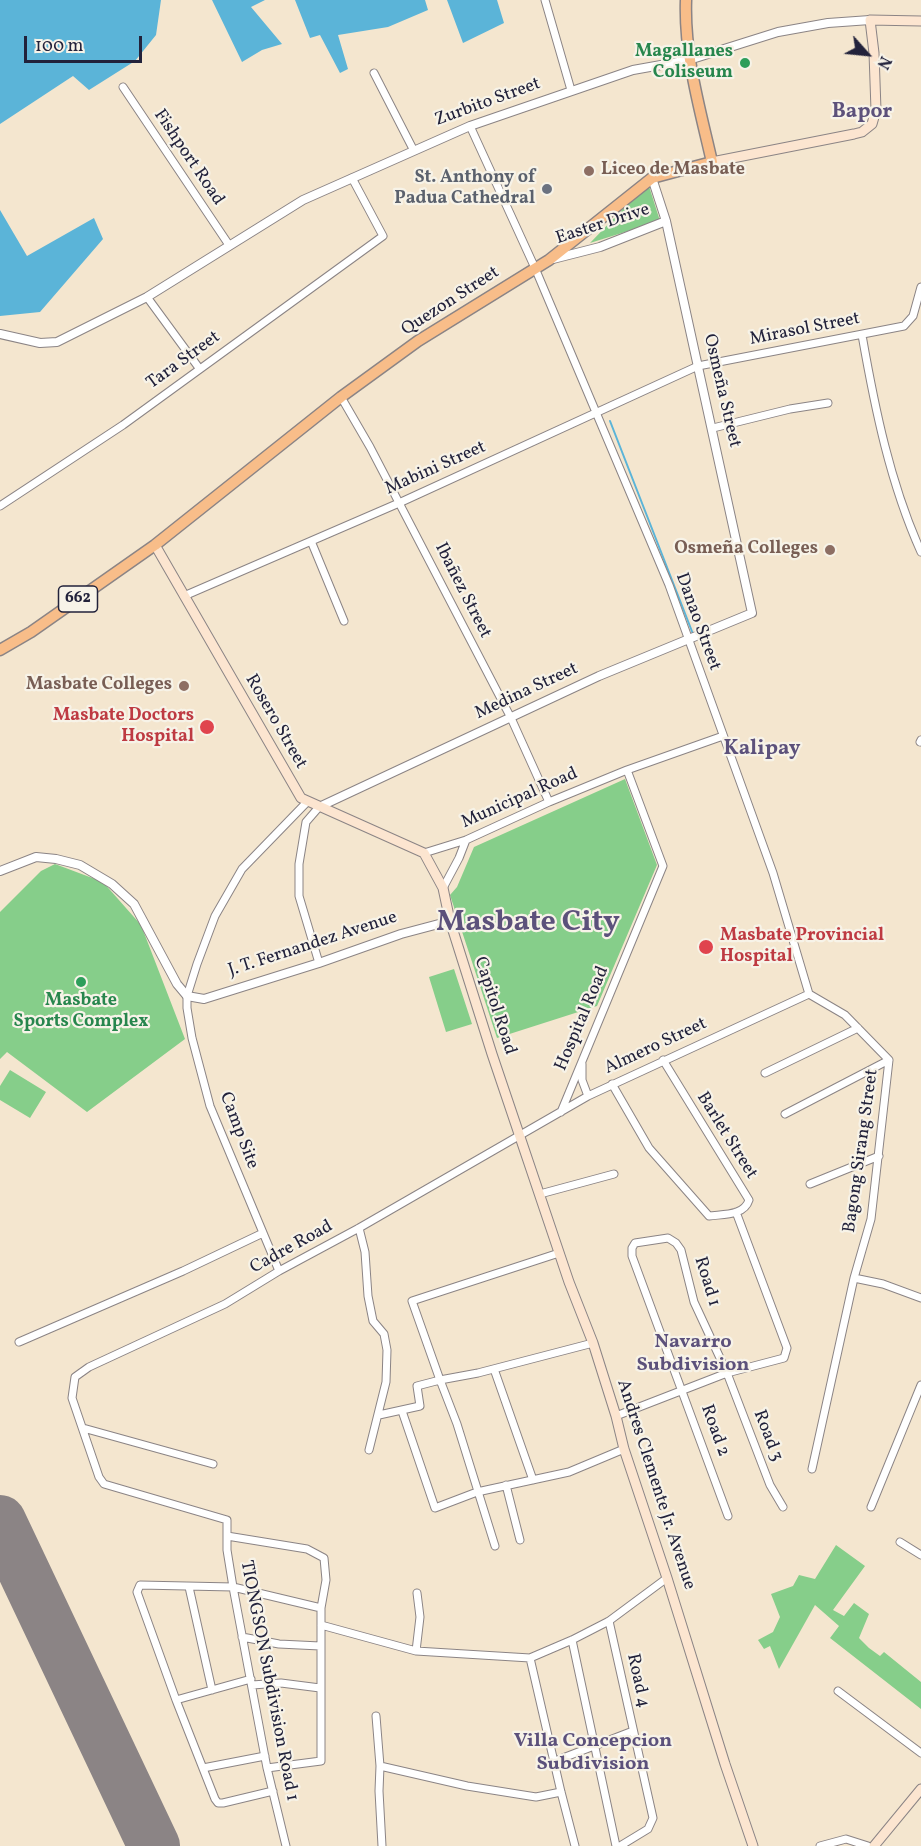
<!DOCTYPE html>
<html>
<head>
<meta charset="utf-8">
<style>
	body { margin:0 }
	#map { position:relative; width:921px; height:1846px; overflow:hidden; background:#f4e6cf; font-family:Vollkorn,serif }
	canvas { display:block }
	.north { position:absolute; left:837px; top:24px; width:60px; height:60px; -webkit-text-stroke:4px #f7f3e8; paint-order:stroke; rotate:117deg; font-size:16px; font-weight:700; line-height:24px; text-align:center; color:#22223b }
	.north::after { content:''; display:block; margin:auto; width:21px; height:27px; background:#22223b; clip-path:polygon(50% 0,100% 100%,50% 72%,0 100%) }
	.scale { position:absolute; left:24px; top:36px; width:118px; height:27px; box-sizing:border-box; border:3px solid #22223b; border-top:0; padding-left:8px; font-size:18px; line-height:21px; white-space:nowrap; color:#22223b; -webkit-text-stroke:4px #f7f3e8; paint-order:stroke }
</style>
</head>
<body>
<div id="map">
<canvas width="921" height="1846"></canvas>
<div class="north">N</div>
<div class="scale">100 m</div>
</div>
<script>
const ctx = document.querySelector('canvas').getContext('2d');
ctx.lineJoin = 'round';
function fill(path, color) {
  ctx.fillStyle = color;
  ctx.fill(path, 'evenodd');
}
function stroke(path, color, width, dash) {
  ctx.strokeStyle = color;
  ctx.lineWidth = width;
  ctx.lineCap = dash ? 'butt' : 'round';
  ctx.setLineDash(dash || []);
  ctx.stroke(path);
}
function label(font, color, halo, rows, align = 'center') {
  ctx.font = font + ' Vollkorn,serif';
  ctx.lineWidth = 4.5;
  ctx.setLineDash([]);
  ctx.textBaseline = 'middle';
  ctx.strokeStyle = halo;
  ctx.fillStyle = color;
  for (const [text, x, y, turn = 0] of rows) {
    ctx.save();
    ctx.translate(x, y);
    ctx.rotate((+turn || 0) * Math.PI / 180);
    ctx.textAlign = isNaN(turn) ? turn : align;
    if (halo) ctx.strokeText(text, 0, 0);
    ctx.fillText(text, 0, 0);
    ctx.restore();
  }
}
fill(new Path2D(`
	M 648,183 L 660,221 L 590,243 Z
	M 625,779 L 657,865 L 597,1006 L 497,1038 L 450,895 L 457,887 L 474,847 Z
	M 55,864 L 103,882 L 141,925 L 185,1039 L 87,1112 L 7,1052 L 0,1059 L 0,912 L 41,871 Z
	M 454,969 L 472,1024 L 446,1032 L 429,977 Z
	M 10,1070 L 46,1092 L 30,1118 L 0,1100 L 0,1086 Z
	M 836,1545 L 865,1566 L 833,1610 L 844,1616 L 854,1603 L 869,1614 L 859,1638 L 869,1648 L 880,1656 L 884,1652 L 921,1682 L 921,1709 L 830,1638 L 839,1626 L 815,1605 L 779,1669 L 770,1646 L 764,1649 L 758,1640 L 773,1632 L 780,1617 L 771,1594 L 793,1586 L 799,1575 L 815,1579 Z`), '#86ce8a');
fill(new Path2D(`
	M 0,0 L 161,0 L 156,35 L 135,61 L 89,90 L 73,76 L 0,124 Z
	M 212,0 L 265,0 L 251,7 L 282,44 L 262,50 L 242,62 Z
	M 295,0 L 425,0 L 428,10 L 388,27 L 338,35 L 348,69 L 340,73 L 320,35 L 310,38 Z
	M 447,0 L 497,0 L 504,23 L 463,43 Z
	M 0,210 L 27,256 L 94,218 L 103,239 L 40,312 L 0,316 Z`), '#5bb4d8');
stroke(new Path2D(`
	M 610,421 L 693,634`), '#5bb4d8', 2);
stroke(new Path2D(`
	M 0,1521 L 154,1846`), '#8b8485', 52);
const minor = new Path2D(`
	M 545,0 L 571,90
	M 374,73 L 413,149
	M 123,87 L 229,245
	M 470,126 L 535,268 L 669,585 L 773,873 L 809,994
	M 147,297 L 199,368
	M 862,335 C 875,409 890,483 921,552
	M 341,397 L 370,447 L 511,718 L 549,802
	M 713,428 L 790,409 L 828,403
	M 0,506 L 123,425 L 383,236 L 352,178
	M 311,541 L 344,621
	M 184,596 L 399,503 L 698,366 L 904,326 L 913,316 L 921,287
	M 920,742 L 921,740
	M 424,853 L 466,840 L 549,802 L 627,770 L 723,736
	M 443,888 L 459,858 L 466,840
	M 319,963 L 299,896 L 299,864 L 306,822 L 319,807
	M 809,994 L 845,1015 L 889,1060 L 871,1219 L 854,1278 L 812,1469
	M 582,1064 L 582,1080 L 588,1096
	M 765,1073 L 858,1028
	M 612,1084 L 649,1148 L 709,1216 C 723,1214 744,1216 749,1200 L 663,1060
	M 561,1112 L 663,866 L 627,770
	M 785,1114 L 889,1060
	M 810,1184 L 879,1156
	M 540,1194 L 614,1174
	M 736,1212 L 787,1348 L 784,1358 L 727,1373 L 770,1485 L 783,1507
	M 359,1228 L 365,1252 L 368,1296 L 373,1321 L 384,1334 L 387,1350 L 386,1382 L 369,1450
	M 279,1271 L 210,1106 L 192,1038 L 187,1008 L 187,996 L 197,964 L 215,916 L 242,869 L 308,801
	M 854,1278 L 883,1284 L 921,1298
	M 19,1342 L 183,1271 L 263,1233
	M 494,1369 L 533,1480
	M 402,1411 L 435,1508 L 477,1492 L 569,1472 L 624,1449
	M 379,1415 L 420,1406 L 417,1386 L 440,1380 L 412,1301 L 559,1253
	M 616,1416 L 727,1373 L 694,1302 L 681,1250 L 676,1243 L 668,1238 L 635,1243 L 632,1248 L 632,1256 L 728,1516
	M 83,1428 L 213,1464
	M 506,1485 L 520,1540
	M 871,1507 L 921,1385
	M 227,1536 L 307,1549 L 324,1558 L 326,1580 L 321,1608 L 233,1587 L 140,1585 L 137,1592 L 176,1700 L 215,1799 L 218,1803 L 223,1803 L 273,1791
	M 900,1542 L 921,1555
	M 495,1546 L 457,1424 L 440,1380 L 478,1373 L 593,1343
	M 189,1587 L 212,1690
	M 609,1621 L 653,1818 L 648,1829 L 620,1846
	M 321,1625 L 416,1651 L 420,1617 L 417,1593
	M 242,1637 L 279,1644 L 320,1646
	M 572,1640 L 616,1846
	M 416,1651 L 530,1658 L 572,1640 L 609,1621 L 667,1578
	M 530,1658 L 561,1792 L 575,1846
	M 252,1685 L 281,1683 L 320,1688
	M 838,1691 L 921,1753
	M 176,1700 L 251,1679
	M 376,1716 L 380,1766
	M 555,1761 L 633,1731
	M 203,1768 L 265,1756
	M 267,1768 L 321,1761 L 321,1608
	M 286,1846 L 267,1768 L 233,1587 L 227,1550 L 227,1520 L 104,1484 L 99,1477 L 72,1398 L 75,1377 L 89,1367 L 225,1304 L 279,1271 L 359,1228 L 588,1096 L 809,994
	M 382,1846 L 379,1791 L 380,1766 L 467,1786 L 536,1797 L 561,1792
	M 820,1846 L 846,1839 L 868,1846`);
const tertiary = new Path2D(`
	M 553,259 L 600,247 L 666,221
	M 0,334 L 40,343 L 57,342 L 147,297 L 303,200 L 470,126 L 633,70 L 689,60 L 778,32 L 828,23 L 870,20
	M 319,807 L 599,676 L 752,613 L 666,221 L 652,178
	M 0,871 L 36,857 L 56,859 L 80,865 L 112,884 L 134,904 L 177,984 L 187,996 L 204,999 L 319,963 L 401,934 L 450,921`);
const secondary = new Path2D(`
	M 712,162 L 854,134 L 862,132 L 872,124 L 876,110 L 874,53 L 870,20 L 921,21
	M 155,545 L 301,798 L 424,853 L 443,888 L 450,921 L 492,1054 L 569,1282 L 593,1343 L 616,1416 L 624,1449 L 667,1578 L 725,1764 L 753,1846
	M 874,1846 L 921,1789`);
const primary = new Path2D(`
	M 0,650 L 31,632 L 155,545 L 341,397 L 418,341 L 549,260 L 652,178 L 712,162 C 700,109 684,55 686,0`);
stroke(minor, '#8b8485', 9);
stroke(tertiary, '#8b8485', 10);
stroke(secondary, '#8b8485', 11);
stroke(primary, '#8b8485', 13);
stroke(minor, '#fff', 7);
stroke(tertiary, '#fff', 8);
stroke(secondary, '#fce5d0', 9);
stroke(primary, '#f8bd89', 10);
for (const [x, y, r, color] of [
	[745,63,6,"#2e9e5b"],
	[589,171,6,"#8d6e63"],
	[547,189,6,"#6b7280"],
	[830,550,6,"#8d6e63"],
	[184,686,6,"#8d6e63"],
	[207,727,8,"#e0444e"],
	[706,947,8,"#e0444e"],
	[81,982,6,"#2e9e5b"]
]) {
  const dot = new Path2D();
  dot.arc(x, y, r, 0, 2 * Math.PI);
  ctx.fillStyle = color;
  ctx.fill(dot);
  stroke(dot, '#f7f3e8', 2);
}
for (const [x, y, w] of [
	[78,599,39]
]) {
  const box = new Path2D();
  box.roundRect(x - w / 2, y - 13, w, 26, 4.5);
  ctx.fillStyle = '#f7f3e8';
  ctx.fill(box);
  stroke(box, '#22223b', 1.5);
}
label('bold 16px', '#22223b', null, [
	["662",78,599]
]);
label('bold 18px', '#27864d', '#f7f3e8', [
	["Magallanes",733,53],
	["Coliseum",733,74],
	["Masbate",81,1002,"center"],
	["Sports Complex",81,1023,"center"]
], 'right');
label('18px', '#22223b', '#f7f3e8', [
	["Zurbito Street",488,103,-20],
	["Fishport Road",188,158,56],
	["Easter Drive",603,225,-18],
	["Quezon Street",451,302,-33],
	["Mirasol Street",805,330,-11],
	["Tara Street",184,361,-36],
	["Osmeña Street",721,391,77],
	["Mabini Street",436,469,-24],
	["Ibañez Street",462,591,63],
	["Danao Street",697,622,70],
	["Medina Street",527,692,-25],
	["Rosero Street",275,722,60],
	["Municipal Road",520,799,-24],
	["J. T. Fernandez Avenue",313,945,-18],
	["Capitol Road",494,1006,72],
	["Hospital Road",583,1019,-67],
	["Almero Street",656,1047,-25],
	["Camp Site",238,1131,69],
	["Barlet Street",726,1136,58],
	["Bagong Sirang Street",862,1151,-82],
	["Cadre Road",292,1248,-29],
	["Road 1",706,1282,73],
	["Road 2",714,1431,70],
	["Road 3",767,1436,69],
	["Andres Clemente Jr. Avenue",655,1485,72],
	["TIONGSON Subdivision Road 1",268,1681,79],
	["Road 4",637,1681,78]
]);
label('bold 18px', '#785e54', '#f7f3e8', [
	["Liceo de Masbate",601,171,"left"],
	["Osmeña Colleges",818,550],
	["Masbate Colleges",172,686]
], 'right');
label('bold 18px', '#5b616d', '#f7f3e8', [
	["St. Anthony of",535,179],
	["Padua Cathedral",535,200]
], 'right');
label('bold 18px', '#be3a42', '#f7f3e8', [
	["Masbate Doctors",194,717],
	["Hospital",194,738],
	["Masbate Provincial",720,937,"left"],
	["Hospital",720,958,"left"]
], 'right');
label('bold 20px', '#5c517b', '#f7f3e8', [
	["Navarro",693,1343],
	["Subdivision",693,1366],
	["Villa Concepcion",593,1742],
	["Subdivision",593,1765]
]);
label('bold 21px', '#5c517b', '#f7f3e8', [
	["Bapor",862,113],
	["Kalipay",762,750]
]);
label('bold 30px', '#5c517b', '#f7f3e8', [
	["Masbate City",528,924]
]);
</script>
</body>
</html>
